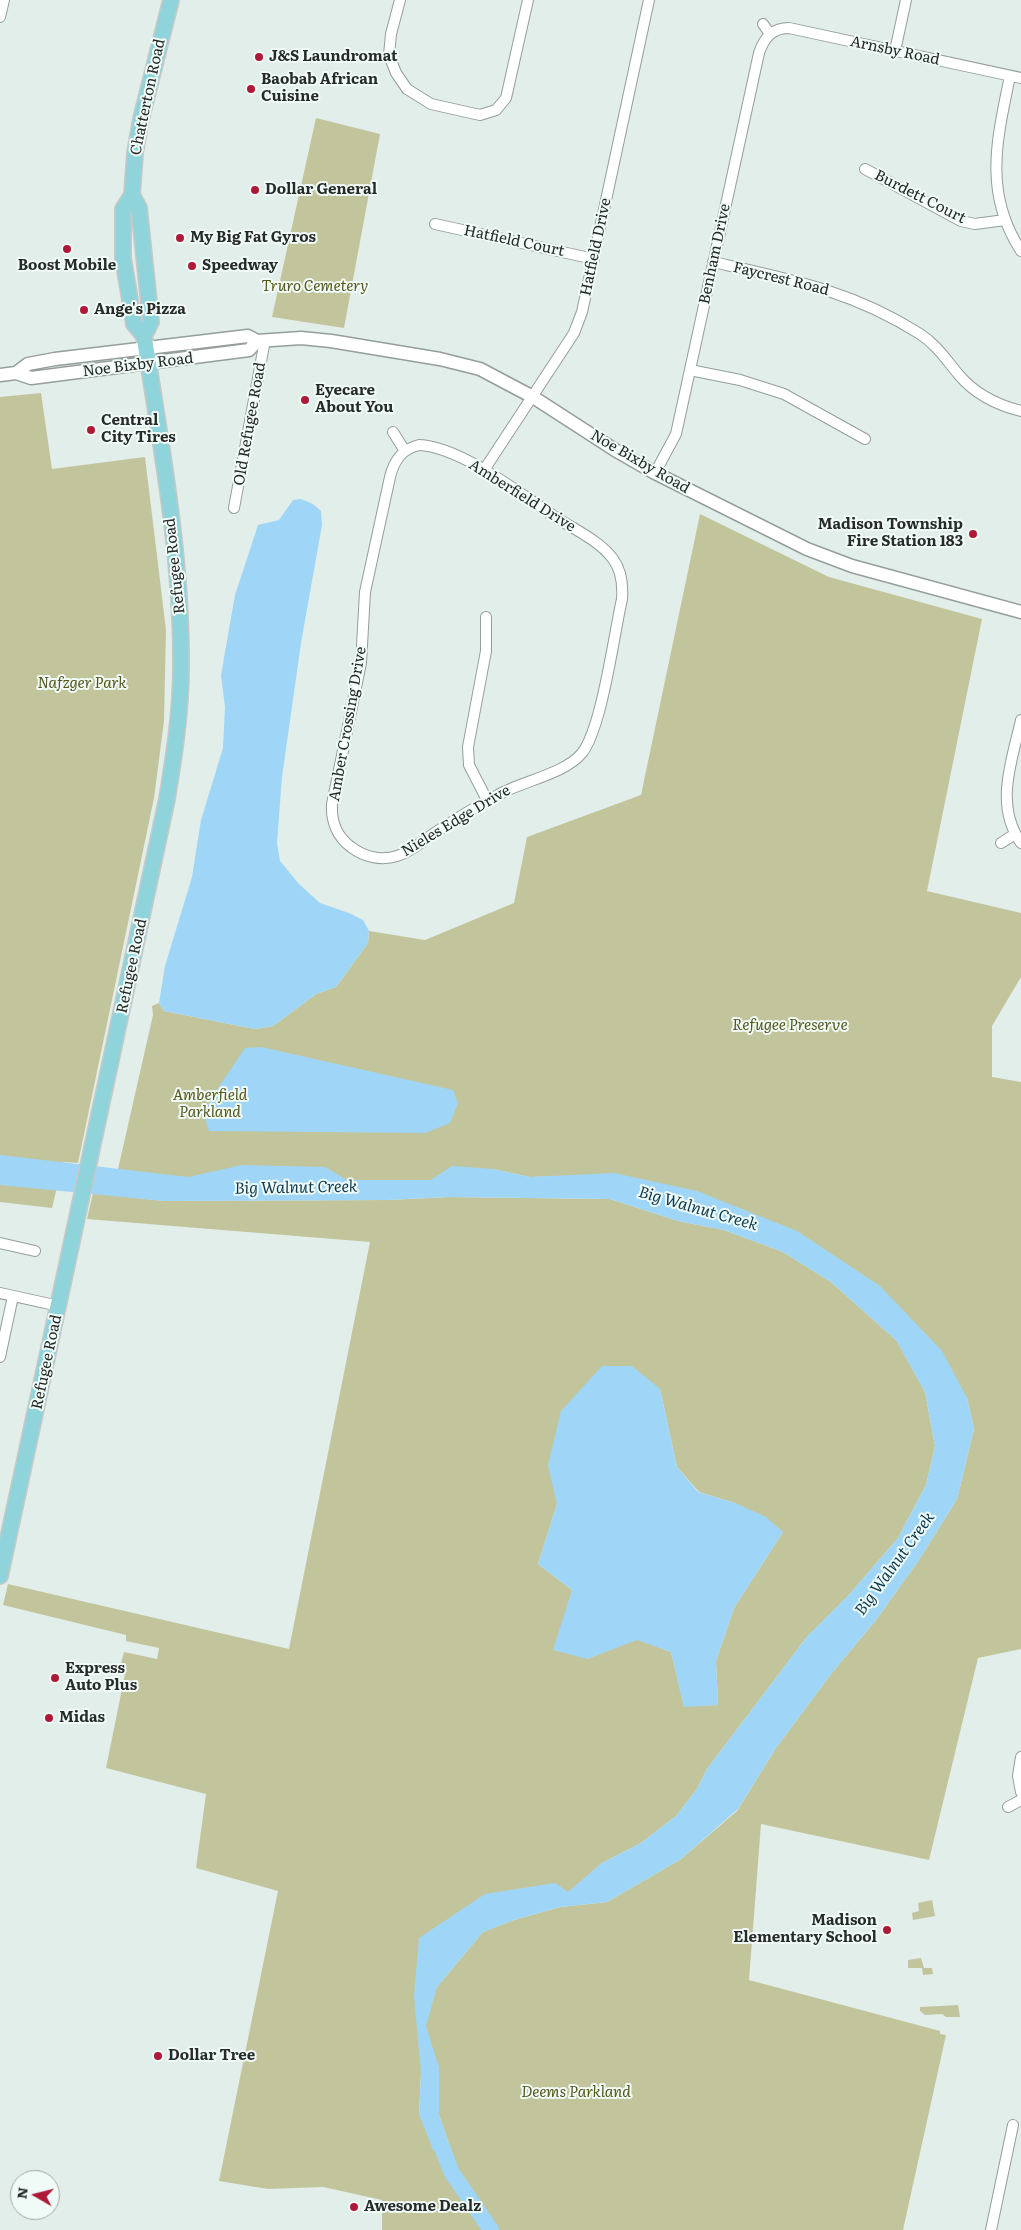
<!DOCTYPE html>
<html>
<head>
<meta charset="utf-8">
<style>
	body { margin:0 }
	#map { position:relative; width:1021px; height:2230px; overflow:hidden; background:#e2eeea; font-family:Literata,serif }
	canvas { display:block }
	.north { position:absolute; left:10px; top:2170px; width:50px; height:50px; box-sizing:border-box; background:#f0fbf7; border:1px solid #9fa7a4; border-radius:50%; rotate:278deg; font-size:14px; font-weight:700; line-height:20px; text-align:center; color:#262a28 }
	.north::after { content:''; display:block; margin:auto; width:18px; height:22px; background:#ae1938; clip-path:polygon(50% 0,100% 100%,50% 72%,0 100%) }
</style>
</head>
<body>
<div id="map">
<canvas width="1021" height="2230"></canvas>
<div class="north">N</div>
</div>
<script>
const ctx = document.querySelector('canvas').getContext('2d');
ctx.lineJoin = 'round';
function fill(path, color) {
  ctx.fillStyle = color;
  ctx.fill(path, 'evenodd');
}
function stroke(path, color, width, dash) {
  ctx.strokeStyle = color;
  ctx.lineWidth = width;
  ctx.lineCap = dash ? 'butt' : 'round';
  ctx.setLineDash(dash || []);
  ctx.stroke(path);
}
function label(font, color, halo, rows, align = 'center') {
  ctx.font = font + ' Literata,serif';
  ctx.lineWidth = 4;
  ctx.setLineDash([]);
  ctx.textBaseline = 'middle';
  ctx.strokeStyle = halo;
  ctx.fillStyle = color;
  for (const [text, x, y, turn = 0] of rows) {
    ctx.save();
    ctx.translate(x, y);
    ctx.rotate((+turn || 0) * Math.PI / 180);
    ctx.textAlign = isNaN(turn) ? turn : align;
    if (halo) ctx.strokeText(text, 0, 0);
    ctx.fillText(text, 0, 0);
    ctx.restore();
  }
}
fill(new Path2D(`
	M 316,118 L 380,134 L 344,328 L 272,317 Z
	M 41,393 L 52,469 L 145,457 L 166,630 L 164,721 L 154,798 L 78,1163 L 63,1162 L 52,1208 L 0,1202 L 0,397 Z
	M 700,514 L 829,577 L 982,619 L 927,891 L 1021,913 L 1021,977 L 992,1026 L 992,1077 L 1021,1082 L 1021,1649 L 978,1658 L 929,1860 L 761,1824 L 749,1980 L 940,2031 L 940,2034 L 946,2035 L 903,2230 L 382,2230 L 382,2200 L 323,2187 L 268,2189 L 219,2181 L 278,1891 L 196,1868 L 206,1794 L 106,1768 L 126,1669 L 120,1667 L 124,1652 L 157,1659 L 159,1648 L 126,1641 L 126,1635 L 3,1605 L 8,1584 L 289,1649 L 370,1242 L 87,1219 L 93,1193 L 164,1201 L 387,1200 L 449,1197 L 610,1199 L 678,1221 L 724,1230 L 783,1252 L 831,1282 L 897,1341 L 925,1392 L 935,1446 L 926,1485 L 898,1538 L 848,1596 L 806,1638 L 707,1769 L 697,1789 L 676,1816 L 641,1843 L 602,1863 L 568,1893 L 420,1938 L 421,2073 L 419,2114 L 453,2155 L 439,2115 L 439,2068 L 422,2026 L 437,1987 L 483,1932 L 514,1920 L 560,1907 L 607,1902 L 681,1859 L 737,1811 L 776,1748 L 831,1674 L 876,1620 L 919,1560 L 957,1499 L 974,1429 L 967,1398 L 810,1244 L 560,1176 L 530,1177 L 493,1169 L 448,1183 L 116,1178 L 153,1015 L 152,1006 L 159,1003 L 164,1011 L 255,1029 L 273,1026 L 316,994 L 336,987 L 368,943 L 369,931 L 425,940 L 514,903 L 527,837 L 641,795 ZM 660,1389 L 677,1467 L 699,1492 L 735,1503 L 783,1532 L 734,1608 L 716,1661 L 718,1705 L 684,1706 L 671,1652 L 637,1639 L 587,1659 L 572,1590 L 538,1564 L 557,1504 Z
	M 932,1900 L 935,1916 L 913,1920 L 912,1913 L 919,1911 L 918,1903 Z
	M 921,1958 L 924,1968 L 932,1968 L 933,1974 L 923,1975 L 922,1968 L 908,1968 L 908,1960 Z
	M 958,2005 L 960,2017 L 946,2017 L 942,2014 L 925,2015 L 920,2011 L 920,2007 Z`), '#c2c59c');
fill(new Path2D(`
	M 301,499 L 313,504 L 321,511 L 322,525 L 301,643 L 282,777 L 277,843 L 280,861 L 299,884 L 320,903 L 349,913 L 363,920 L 369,931 L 368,943 L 336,987 L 316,994 L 273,1026 L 255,1029 L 164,1011 L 159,1003 L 165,966 L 192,877 L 201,820 L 223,748 L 225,707 L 221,675 L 235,595 L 258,525 L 279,520 L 293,500 Z
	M 261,1047 L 453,1090 L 458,1103 L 450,1123 L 425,1133 L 209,1131 L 204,1115 L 212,1097 L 245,1048 Z
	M 0,1155 L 188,1177 L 242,1165 L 325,1167 L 347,1180 L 431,1180 L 452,1166 L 493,1169 L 530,1177 L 614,1173 L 697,1191 L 797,1231 L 880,1286 L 942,1351 L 967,1398 L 974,1429 L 957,1499 L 919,1560 L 876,1620 L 831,1674 L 776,1748 L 738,1809 L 681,1859 L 607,1902 L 560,1907 L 514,1920 L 483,1932 L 437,1987 L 426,2026 L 439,2068 L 439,2115 L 453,2155 L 433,2150 L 419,2114 L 421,2073 L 414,1996 L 419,1938 L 485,1894 L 555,1883 L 568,1892 L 602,1863 L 641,1843 L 676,1816 L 697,1789 L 707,1769 L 806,1638 L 848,1596 L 898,1538 L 926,1485 L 935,1446 L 925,1392 L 896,1340 L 831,1282 L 783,1252 L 724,1230 L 678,1221 L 610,1199 L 449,1197 L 387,1200 L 164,1201 L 0,1185 Z
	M 602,1366 L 632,1366 L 660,1389 L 677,1467 L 698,1492 L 735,1503 L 766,1517 L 783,1532 L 734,1608 L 716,1661 L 718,1705 L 684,1707 L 671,1652 L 637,1640 L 587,1659 L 553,1650 L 572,1590 L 538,1564 L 557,1504 L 548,1465 L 561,1411 Z`), '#9fd6f7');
stroke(new Path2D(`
	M 436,2133 L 452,2173 L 491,2230`), '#9fd6f7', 16);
const minor = new Path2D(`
	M 400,0 L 391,34 L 389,55 L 396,73 L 407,89 L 431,104 L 480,115 L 496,110 L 506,98 L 528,0
	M 0,17 L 4,0
	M 763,24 L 770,34
	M 895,51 L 906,0
	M 1010,76 C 997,139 983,193 1021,251
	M 865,169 L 961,221 L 975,224 L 1005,220
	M 435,224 L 594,259
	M 713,262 C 790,279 853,291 920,334 C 937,345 947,361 959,375 C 975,394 997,405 1021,411
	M 690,370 L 740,380 L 784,394 L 865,439
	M 393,432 L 405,451
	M 419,445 C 461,447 519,493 554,516 C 573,529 599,540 613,559 C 622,571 623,585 622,599 C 614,634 602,728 582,753 C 565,774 522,781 498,795 C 476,806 456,819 436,832 C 424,840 411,852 397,856 C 381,861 364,857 351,847 C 337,837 331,821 332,804 L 361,663 L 365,592 L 390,477 C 394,460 402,449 419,445 Z
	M 484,470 L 574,333 L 582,312 L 649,0
	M 655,473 L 676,434 L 759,53 C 764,38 772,28 789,28 L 1021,78
	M 234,508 L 265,340
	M 486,617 L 486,651 L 468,747 L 469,765 L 487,800
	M 1021,720 C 1012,761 994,805 1021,843
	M 1001,843 L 1015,834
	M 0,1243 L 35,1251
	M 0,1293 L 59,1306
	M 0,1357 L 13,1296
	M 1021,1757 L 1018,1776 L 1021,1792
	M 1008,1807 L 1021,1800
	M 991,2230 L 1013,2125`);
const tertiary = new Path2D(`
	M 16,373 L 28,364 L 55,359 L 248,336 L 257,341 L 301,338 L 331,341 L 440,359 L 480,369 L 533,397 L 615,450 L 655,473 L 807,549 L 852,566 L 1021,612
	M 0,375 L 16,373 L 31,378 L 249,350 L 257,341`);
const primary = new Path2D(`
	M 132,195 L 139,208 L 151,322 L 144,336
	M 0,1576 L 167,799 C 174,756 181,712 181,667 C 182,557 161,445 144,336 L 134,324 L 123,258 L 123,209 L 132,195 L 135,153 L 141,119 L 171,0`);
stroke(minor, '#949e9a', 12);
stroke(tertiary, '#949e9a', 15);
stroke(primary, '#c7c8c7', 18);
stroke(minor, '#fff', 10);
stroke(tertiary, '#fff', 12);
stroke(primary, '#8fd4db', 15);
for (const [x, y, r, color] of [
	[259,57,5,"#ae1938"],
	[251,89,5,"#ae1938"],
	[255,190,5,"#ae1938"],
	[180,238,5,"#ae1938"],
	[67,249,5,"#ae1938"],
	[192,266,5,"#ae1938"],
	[84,310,5,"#ae1938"],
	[305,400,5,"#ae1938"],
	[91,430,5,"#ae1938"],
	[973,534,5,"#ae1938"],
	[55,1678,5,"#ae1938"],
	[49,1718,5,"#ae1938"],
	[887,1930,5,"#ae1938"],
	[158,2056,5,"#ae1938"],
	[354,2207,5,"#ae1938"]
]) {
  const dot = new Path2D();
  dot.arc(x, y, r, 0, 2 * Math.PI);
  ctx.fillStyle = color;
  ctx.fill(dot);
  stroke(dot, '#f0fbf7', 2);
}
label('15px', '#262a28', '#f0fbf7', [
	["Arnsby Road",895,51,12],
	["Chatterton Road",148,97,-78],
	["Burdett Court",920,197,27],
	["Hatfield Court",514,241,12],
	["Hatfield Drive",596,247,-78],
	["Benham Drive",715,254,-78],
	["Faycrest Road",781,279,14],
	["Noe Bixby Road",138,365,-7],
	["Old Refugee Road",250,424,-80],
	["Noe Bixby Road",640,462,30],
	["Amberfield Drive",522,496,32],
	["Refugee Road",175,566,-96],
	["Amber Crossing Drive",348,724,-80],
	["Nieles Edge Drive",456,821,-31],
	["Refugee Road",132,966,-78],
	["Refugee Road",47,1362,-78]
]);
label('bold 15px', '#262a28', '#f0fbf7', [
	["J&S Laundromat",269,57],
	["Baobab African",261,80],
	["Cuisine",261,97],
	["Dollar General",265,190],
	["My Big Fat Gyros",190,238],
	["Boost Mobile",67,266,"center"],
	["Speedway",202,266],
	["Ange's Pizza",94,310],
	["Eyecare",315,391],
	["About You",315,408],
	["Central",101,421],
	["City Tires",101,438],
	["Madison Township",963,525,"right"],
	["Fire Station 183",963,542,"right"],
	["Express",65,1669],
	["Auto Plus",65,1686],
	["Midas",59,1718],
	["Madison",877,1921,"right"],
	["Elementary School",877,1938,"right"],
	["Dollar Tree",168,2056],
	["Awesome Dealz",364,2207]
], 'left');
label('italic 15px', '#555619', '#f0fbf7', [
	["Truro Cemetery",315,287],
	["Nafzger Park",82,684],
	["Refugee Preserve",790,1026],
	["Amberfield",210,1096],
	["Parkland",210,1113],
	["Deems Parkland",576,2093]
]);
label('italic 16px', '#0b394f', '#f0fbf7', [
	["Big Walnut Creek",296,1188,-1],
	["Big Walnut Creek",698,1209,16],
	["Big Walnut Creek",895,1564,-54]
]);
</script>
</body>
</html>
